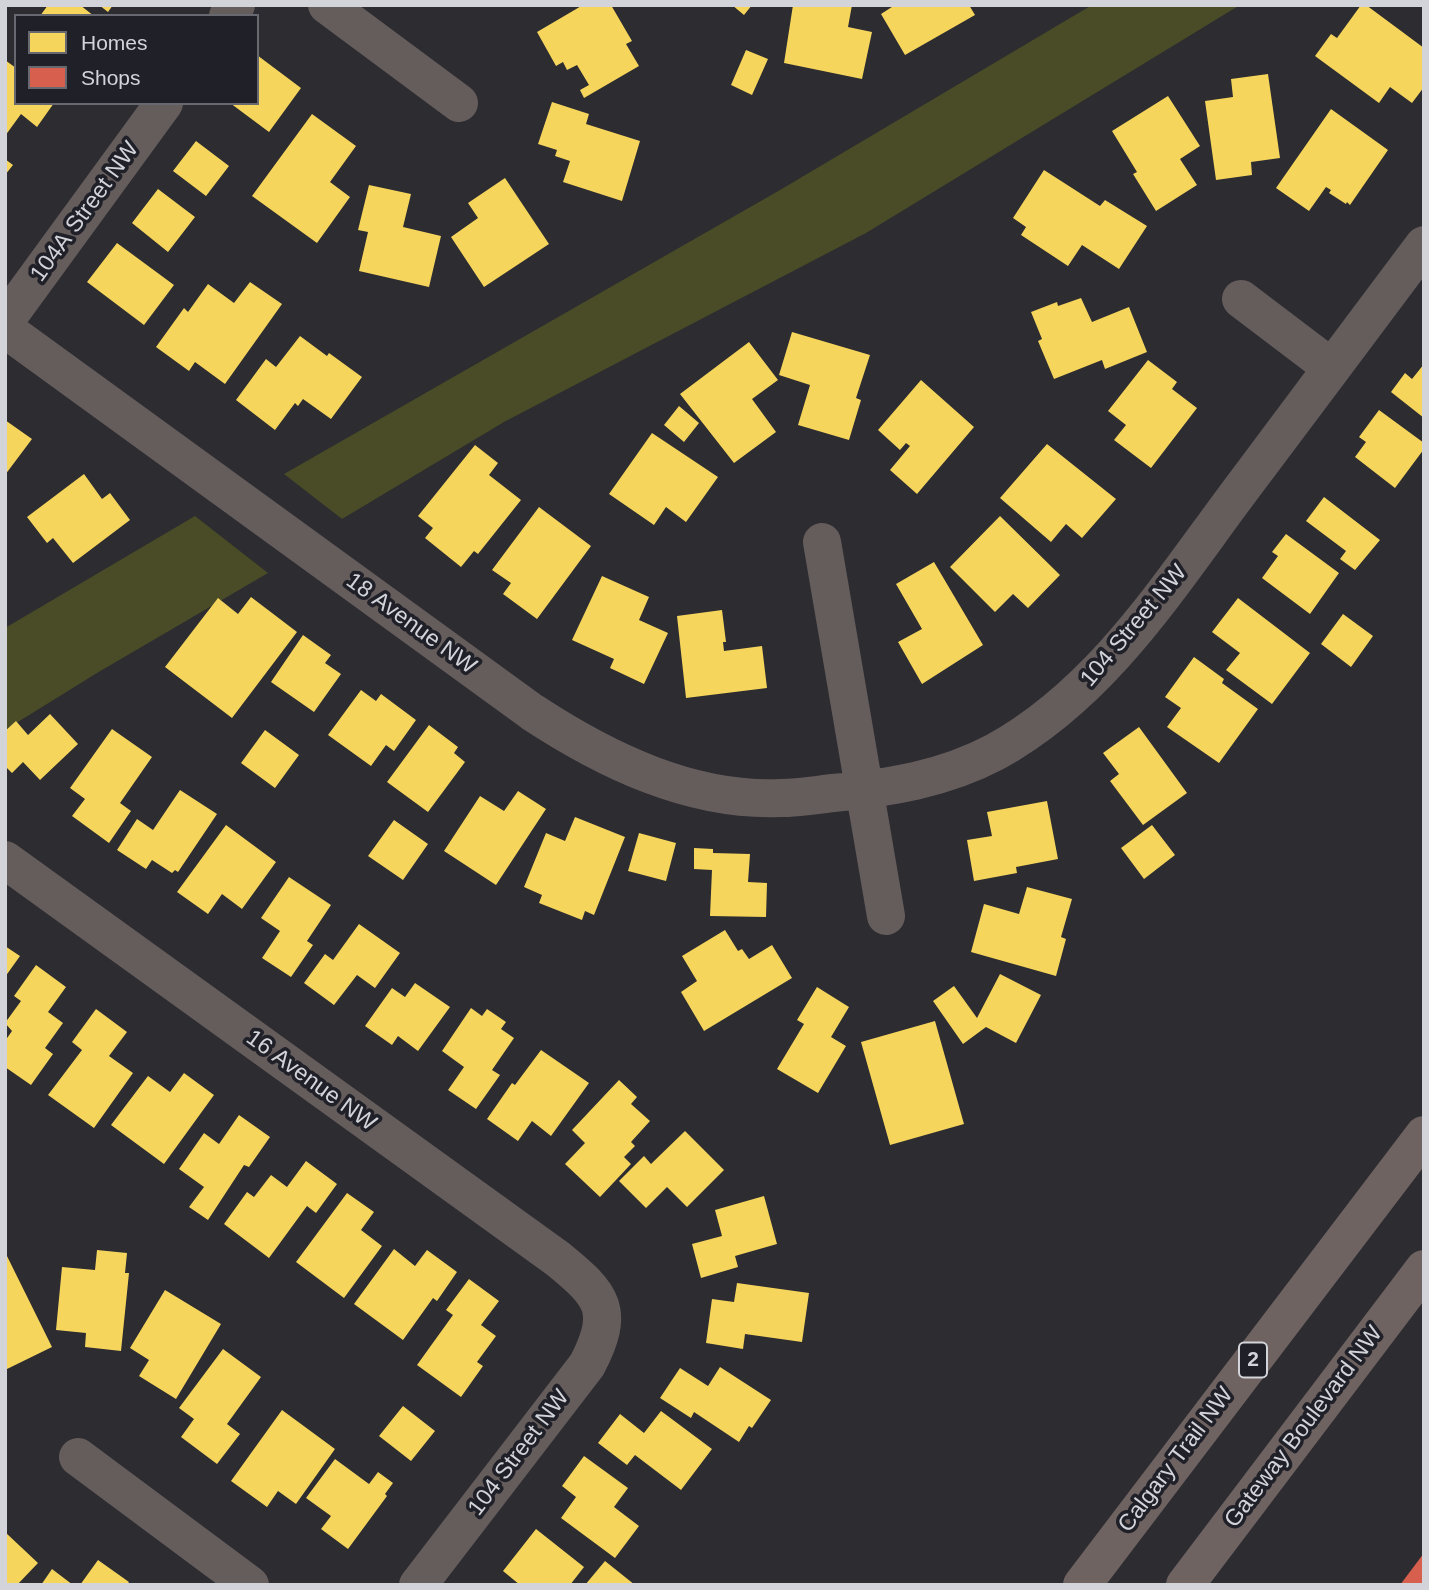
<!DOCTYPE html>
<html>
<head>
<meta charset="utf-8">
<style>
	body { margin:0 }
	#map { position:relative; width:1429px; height:1590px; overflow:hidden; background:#2c2c31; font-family:Helvetica,sans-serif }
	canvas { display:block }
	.frame { position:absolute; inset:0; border:7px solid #d3d4da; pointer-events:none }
	.legend { position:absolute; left:14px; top:14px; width:245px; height:91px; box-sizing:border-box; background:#202029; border:2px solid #686870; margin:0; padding:9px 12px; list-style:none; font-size:21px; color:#d3d4da }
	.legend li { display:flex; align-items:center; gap:14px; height:35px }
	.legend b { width:35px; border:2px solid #686870 }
</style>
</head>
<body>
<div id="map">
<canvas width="1429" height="1590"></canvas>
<div class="frame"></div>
<ul class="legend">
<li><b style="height:19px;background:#f6d55c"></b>Homes</li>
<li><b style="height:19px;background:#d6604d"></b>Shops</li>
</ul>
</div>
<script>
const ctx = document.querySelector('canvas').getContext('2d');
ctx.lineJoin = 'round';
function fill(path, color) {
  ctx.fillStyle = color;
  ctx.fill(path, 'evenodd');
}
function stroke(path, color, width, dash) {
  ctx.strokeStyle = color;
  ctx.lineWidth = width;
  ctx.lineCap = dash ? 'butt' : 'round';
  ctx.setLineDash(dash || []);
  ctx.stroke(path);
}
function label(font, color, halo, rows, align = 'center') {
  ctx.font = font + ' Helvetica,sans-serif';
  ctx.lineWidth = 7;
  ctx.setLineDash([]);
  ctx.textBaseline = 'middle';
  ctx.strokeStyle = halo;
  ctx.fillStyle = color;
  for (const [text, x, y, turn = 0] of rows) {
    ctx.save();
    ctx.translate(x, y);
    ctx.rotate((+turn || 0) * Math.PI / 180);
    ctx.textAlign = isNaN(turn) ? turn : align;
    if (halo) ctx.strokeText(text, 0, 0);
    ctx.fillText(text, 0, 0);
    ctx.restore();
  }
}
fill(new Path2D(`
	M 1092,5 L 1240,5 L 866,233 L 504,422 L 342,519 L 284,474 L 780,190 Z
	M 195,516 L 268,573 L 97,673 L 5,730 L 5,628 Z`), '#494c26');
fill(new Path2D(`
	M 48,5 L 80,5 L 94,16 L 40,16 Z
	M 99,5 L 113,5 L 108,12 Z
	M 583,5 L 611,5 L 632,41 L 626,44 L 639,66 L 584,98 L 580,90 L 589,85 L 577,65 L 567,70 L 563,62 L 556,66 L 537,32 Z
	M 732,5 L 752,5 L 744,15 Z
	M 793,5 L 852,5 L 848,27 L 872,32 L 862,79 L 784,63 Z
	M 895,5 L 969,5 L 975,15 L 905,55 L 881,14 Z
	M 1361,5 L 1366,5 L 1424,48 L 1424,87 L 1412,103 L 1390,87 L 1379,103 L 1315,56 L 1331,34 L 1337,38 Z
	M 746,50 L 768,59 L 752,95 L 731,85 Z
	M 257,55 L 301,88 L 269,132 L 230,103 L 257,103 Z
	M 5,60 L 16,68 L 16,103 L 54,103 L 37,127 L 21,114 L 5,136 Z
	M 1268,74 L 1280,158 L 1251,162 L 1252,175 L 1216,180 L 1205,101 L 1233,97 L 1231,79 Z
	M 1168,96 L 1200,146 L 1180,159 L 1197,185 L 1156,211 L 1133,174 L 1137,172 L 1112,131 Z
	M 552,102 L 589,114 L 586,124 L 640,141 L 622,201 L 563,182 L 570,161 L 555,156 L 557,150 L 538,144 Z
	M 1331,109 L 1388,150 L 1350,205 L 1347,202 L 1346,204 L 1329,193 L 1331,190 L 1326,187 L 1309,211 L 1276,188 Z
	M 312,114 L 356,146 L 330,182 L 350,197 L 317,243 L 252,196 Z
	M 196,141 L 229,166 L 206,196 L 173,171 Z
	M 5,159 L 13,165 L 5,175 Z
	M 1044,170 L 1100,206 L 1105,200 L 1147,226 L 1119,269 L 1082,245 L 1068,266 L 1021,235 L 1026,227 L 1013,218 Z
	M 505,178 L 549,244 L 484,287 L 451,237 L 478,218 L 468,203 Z
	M 369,185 L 411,194 L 403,227 L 441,236 L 429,287 L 359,271 L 368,232 L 358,230 Z
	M 158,189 L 195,217 L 168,252 L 132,223 Z
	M 117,243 L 174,285 L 144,325 L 87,282 Z
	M 250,282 L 282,304 L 225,384 L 195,362 L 189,371 L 156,347 L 184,308 L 188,312 L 208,284 L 234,303 Z
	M 1081,298 L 1092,322 L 1129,307 L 1147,352 L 1105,369 L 1102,360 L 1054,379 L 1038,341 L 1042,339 L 1031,312 L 1057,302 L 1058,306 Z
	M 792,332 L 870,355 L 856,398 L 861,400 L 849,440 L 798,425 L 810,385 L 779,375 Z
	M 300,336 L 327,356 L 329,353 L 362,377 L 331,419 L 303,399 L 298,406 L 295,403 L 275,430 L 236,400 L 266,359 L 276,367 Z
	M 749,342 L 778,380 L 752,399 L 776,432 L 734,463 L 680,394 Z
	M 1148,360 L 1177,382 L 1172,389 L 1197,408 L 1151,468 L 1114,440 L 1126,425 L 1108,411 Z
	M 1424,364 L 1424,418 L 1391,392 L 1405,373 L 1412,379 Z
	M 921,380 L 974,427 L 917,494 L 890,470 L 910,446 L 906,443 L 900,450 L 878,430 Z
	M 679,406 L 699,423 L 684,442 L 664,425 Z
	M 1379,410 L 1424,443 L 1424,449 L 1395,488 L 1355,457 L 1366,442 L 1359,437 Z
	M 5,420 L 32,439 L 5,475 Z
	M 652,433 L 718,477 L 686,522 L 666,507 L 654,525 L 609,494 Z
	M 1047,444 L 1116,499 L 1082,538 L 1066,524 L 1051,542 L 1000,498 Z
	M 475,445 L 498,463 L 489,475 L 521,500 L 478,554 L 474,551 L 461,567 L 425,538 L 433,528 L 418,516 Z
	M 84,474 L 102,499 L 110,493 L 130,520 L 73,563 L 53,538 L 47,543 L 27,517 Z
	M 1324,497 L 1380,540 L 1355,570 L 1340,559 L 1346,551 L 1306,521 Z
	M 539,507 L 591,546 L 537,619 L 503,594 L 511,583 L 492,570 Z
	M 1000,516 L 1060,575 L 1028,608 L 1013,594 L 995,612 L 950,567 Z
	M 1286,534 L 1339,573 L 1310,614 L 1262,578 L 1278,556 L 1272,552 Z
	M 934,562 L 983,645 L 922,684 L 898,642 L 922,629 L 896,584 Z
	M 602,576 L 649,597 L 639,620 L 668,633 L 644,684 L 610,668 L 614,659 L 572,640 Z
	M 251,597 L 297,632 L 232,718 L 165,667 L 218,598 L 238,614 Z
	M 1238,598 L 1310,653 L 1272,704 L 1226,670 L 1240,653 L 1212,632 Z
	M 722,610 L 726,642 L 723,642 L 724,651 L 762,646 L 767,688 L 686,698 L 677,616 Z
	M 1343,614 L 1373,636 L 1351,667 L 1321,644 Z
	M 303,635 L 331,655 L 325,663 L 341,674 L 314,712 L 271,682 Z
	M 1194,657 L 1224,679 L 1222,683 L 1258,709 L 1219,763 L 1167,727 L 1181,708 L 1165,697 Z
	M 361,690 L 376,701 L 381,694 L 416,720 L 394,751 L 386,745 L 371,766 L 328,735 Z
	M 50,714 L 78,744 L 40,780 L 23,762 L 12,773 L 5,766 L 5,731 L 16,721 L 28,735 Z
	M 429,725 L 458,747 L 454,753 L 465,762 L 428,812 L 387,782 Z
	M 1139,727 L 1187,793 L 1143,825 L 1110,781 L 1119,774 L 1103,753 Z
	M 112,729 L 152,757 L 120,803 L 131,811 L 109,843 L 72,816 L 85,799 L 70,788 Z
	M 265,730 L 299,755 L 275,788 L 241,763 Z
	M 180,790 L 217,814 L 178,872 L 175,870 L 172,873 L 152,860 L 146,869 L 117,850 L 137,819 L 153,830 Z
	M 518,791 L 546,809 L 496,885 L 444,851 L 480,796 L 504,811 Z
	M 1047,801 L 1058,859 L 1016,867 L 1017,873 L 974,881 L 967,840 L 992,836 L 987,812 Z
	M 575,817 L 625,837 L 594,915 L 585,911 L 582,920 L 539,903 L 542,895 L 524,887 L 546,833 L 565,841 Z
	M 394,820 L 428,844 L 403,880 L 368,856 Z
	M 226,825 L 276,862 L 242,909 L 222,894 L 208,914 L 177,892 Z
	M 1152,825 L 1175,855 L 1144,879 L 1121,848 Z
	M 639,833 L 676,843 L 666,881 L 628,871 Z
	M 694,848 L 713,849 L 713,853 L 750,854 L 748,882 L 767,883 L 766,917 L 710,916 L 712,870 L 694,869 Z
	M 289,877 L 331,905 L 307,941 L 313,945 L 291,977 L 262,958 L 280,931 L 261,918 Z
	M 1027,887 L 1072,899 L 1061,937 L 1066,939 L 1056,976 L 971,952 L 984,904 L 1019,914 Z
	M 359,924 L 400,953 L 375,988 L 357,975 L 334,1005 L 304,983 L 325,954 L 333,960 Z
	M 725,930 L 738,951 L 742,949 L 749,959 L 772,945 L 792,978 L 704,1031 L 681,992 L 697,981 L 682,956 Z
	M 5,946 L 20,956 L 5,977 Z
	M 36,965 L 66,987 L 48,1012 L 63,1023 L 45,1048 L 53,1054 L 31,1085 L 5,1067 L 5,1041 L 12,1031 L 5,1023 L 21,1001 L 14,996 Z
	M 1000,974 L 1041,995 L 1016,1043 L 986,1027 L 963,1044 L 933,1001 L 954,986 L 977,1018 Z
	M 415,983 L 450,1007 L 418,1051 L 398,1036 L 392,1045 L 365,1026 L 392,988 L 405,997 Z
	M 817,987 L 849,1007 L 831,1037 L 846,1046 L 818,1093 L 777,1069 L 804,1024 L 797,1020 Z
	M 471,1008 L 482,1016 L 487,1009 L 506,1022 L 501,1029 L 514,1038 L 492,1070 L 500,1075 L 476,1109 L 448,1090 L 464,1067 L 442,1051 Z
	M 96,1009 L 127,1032 L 109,1056 L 133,1073 L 94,1128 L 48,1095 L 82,1050 L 72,1042 Z
	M 935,1021 L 964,1124 L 890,1145 L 861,1042 Z
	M 541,1050 L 589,1083 L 551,1136 L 532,1121 L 518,1141 L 487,1119 L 512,1083 L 515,1085 Z
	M 184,1073 L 214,1095 L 164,1164 L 111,1125 L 148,1076 L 170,1092 Z
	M 619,1080 L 637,1097 L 631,1104 L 650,1121 L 631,1142 L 635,1146 L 624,1157 L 631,1164 L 600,1197 L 565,1164 L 585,1143 L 572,1130 Z
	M 239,1115 L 270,1137 L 249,1167 L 244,1165 L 208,1220 L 189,1207 L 204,1187 L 179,1169 L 204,1133 L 219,1144 Z
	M 685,1131 L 724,1170 L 687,1207 L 667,1187 L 646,1208 L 619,1181 L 644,1156 L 651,1164 Z
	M 306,1161 L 337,1184 L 316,1213 L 307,1206 L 269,1258 L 224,1224 L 247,1192 L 254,1197 L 271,1175 L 287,1187 Z
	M 347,1193 L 374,1212 L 361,1230 L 382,1246 L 344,1298 L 296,1262 Z
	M 764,1196 L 777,1244 L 735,1256 L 738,1267 L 701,1278 L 692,1244 L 722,1236 L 715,1210 Z
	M 394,1249 L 415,1266 L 427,1250 L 457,1272 L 437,1301 L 433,1298 L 403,1340 L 354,1304 Z
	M 97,1250 L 127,1253 L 125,1273 L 129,1273 L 121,1351 L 85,1347 L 86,1333 L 56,1330 L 62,1267 L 95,1270 Z
	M 5,1252 L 52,1347 L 7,1369 L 5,1365 Z
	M 469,1279 L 499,1301 L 481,1325 L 496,1336 L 477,1362 L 483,1366 L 461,1397 L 417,1365 L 453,1315 L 446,1310 Z
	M 737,1283 L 809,1293 L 802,1342 L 745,1334 L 743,1349 L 706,1343 L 712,1299 L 734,1302 Z
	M 165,1290 L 221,1324 L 176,1399 L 139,1376 L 149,1360 L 130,1348 Z
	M 223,1349 L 261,1377 L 227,1424 L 240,1434 L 217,1464 L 181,1437 L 194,1419 L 179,1408 Z
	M 720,1367 L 771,1400 L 752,1428 L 749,1426 L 739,1442 L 694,1412 L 691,1418 L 660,1398 L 680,1368 L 708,1386 Z
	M 403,1406 L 435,1431 L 411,1461 L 379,1436 Z
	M 282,1410 L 335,1449 L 296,1504 L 278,1491 L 267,1507 L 231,1481 Z
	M 661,1411 L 712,1449 L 681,1490 L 635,1455 L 627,1465 L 598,1443 L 620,1414 L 644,1433 Z
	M 584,1456 L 628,1488 L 614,1507 L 639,1526 L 615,1558 L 561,1518 L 576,1497 L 562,1486 Z
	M 335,1459 L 369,1484 L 378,1472 L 393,1483 L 385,1494 L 387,1496 L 348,1549 L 321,1529 L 331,1516 L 306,1498 Z
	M 536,1529 L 584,1567 L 570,1585 L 520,1585 L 503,1571 Z
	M 5,1532 L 38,1563 L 17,1585 L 5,1585 Z
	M 98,1560 L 129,1582 L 127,1585 L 80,1585 Z
	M 605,1561 L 635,1585 L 585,1585 Z
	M 52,1569 L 73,1585 L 41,1585 Z`), '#f6d55c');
fill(new Path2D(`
	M 1424,1553 L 1424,1585 L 1400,1585 Z`), '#d6604d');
stroke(new Path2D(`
	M 327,5 L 459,103
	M 228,16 L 236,5
	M 1241,299 L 1332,368
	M 5,321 L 164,103
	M 5,329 L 532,712 C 605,760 691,802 781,798 C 798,798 815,795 833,793 C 889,788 944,779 995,752 C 1102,693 1168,587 1239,492 C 1301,410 1362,327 1424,245
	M 822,542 L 886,916
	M 5,860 L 558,1259 C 602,1295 616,1310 587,1365 L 418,1585
	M 78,1457 L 250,1585`), '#655c5c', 38);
stroke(new Path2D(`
	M 1082,1585 L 1424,1135
	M 1185,1585 L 1424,1269`), '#6f6362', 38);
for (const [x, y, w] of [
	[1253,1360,28]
]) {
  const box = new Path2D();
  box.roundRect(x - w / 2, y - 17.5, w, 35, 5);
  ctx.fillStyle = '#202029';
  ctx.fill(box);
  stroke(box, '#d3d4da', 2);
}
label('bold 21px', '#d3d4da', null, [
	["2",1253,1360]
]);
label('23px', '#d3d4da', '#202029', [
	["104A Street NW",85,212,-54],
	["18 Avenue NW",411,624,36],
	["104 Street NW",1134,626,-50],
	["16 Avenue NW",311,1081,36],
	["Gateway Boulevard NW",1304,1427,-53],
	["104 Street NW",519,1453,-53],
	["Calgary Trail NW",1176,1460,-53]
]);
</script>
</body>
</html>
